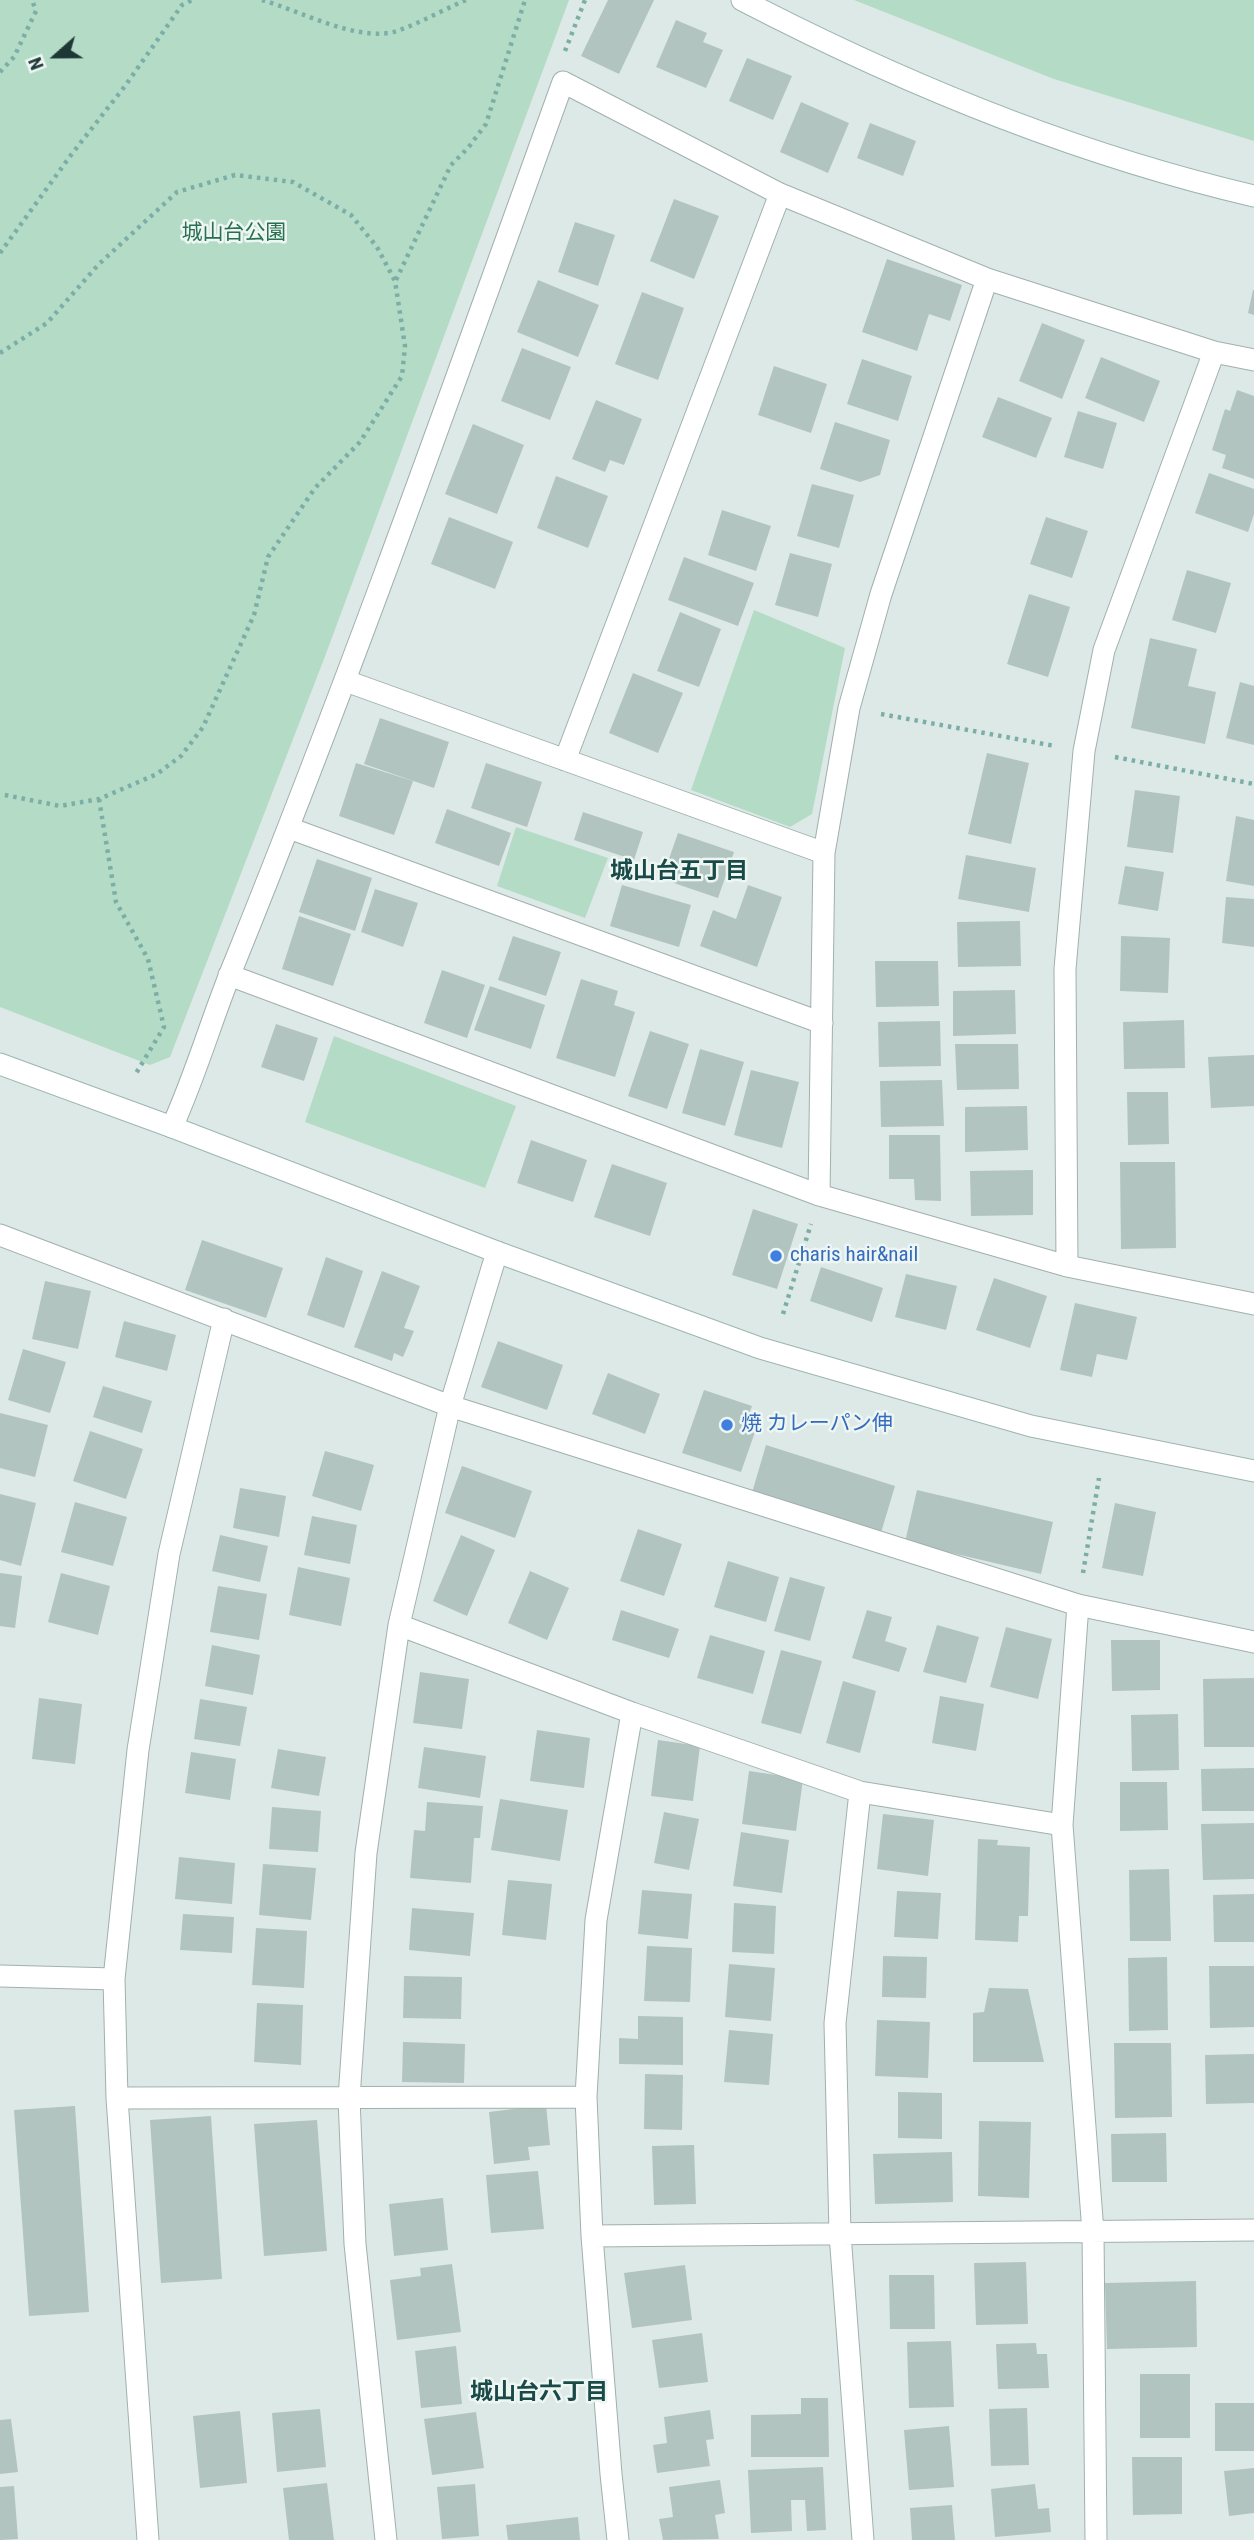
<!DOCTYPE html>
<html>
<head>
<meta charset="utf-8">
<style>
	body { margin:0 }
	#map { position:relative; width:1254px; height:2540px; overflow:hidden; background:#dde9e6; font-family:"Roboto Condensed",sans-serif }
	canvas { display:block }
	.north { position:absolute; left:21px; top:21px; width:70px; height:70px; -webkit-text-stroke:5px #edf6f3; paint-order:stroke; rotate:249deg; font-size:19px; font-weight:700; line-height:28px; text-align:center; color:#1e3836 }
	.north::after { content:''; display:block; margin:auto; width:24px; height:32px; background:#1e3836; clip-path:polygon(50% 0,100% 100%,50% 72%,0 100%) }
</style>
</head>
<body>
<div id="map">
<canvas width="1254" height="2540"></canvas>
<div class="north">N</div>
</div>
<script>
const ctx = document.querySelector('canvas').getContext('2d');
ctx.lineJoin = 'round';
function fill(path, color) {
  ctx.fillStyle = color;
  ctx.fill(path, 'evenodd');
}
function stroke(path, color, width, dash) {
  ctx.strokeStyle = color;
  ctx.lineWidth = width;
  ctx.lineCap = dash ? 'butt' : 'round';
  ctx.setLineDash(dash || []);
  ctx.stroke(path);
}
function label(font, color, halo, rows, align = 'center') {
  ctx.font = font + ' "Roboto Condensed","Noto Sans JP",sans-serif';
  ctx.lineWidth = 5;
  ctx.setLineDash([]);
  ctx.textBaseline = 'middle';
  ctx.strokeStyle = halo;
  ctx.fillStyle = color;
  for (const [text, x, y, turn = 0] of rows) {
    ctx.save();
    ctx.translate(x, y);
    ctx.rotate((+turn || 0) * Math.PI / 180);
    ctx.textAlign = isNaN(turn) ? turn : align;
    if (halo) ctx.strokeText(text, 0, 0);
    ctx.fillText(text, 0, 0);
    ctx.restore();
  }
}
fill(new Path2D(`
	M 0,0 L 569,0 L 324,659 L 170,1057 L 150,1065 L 0,1007 Z
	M 854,0 L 1254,0 L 1254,141 L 1054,79 Z
	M 754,610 L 845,648 L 812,814 L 790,827 L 691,790 Z
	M 516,827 L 608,858 L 585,918 L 497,886 Z
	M 334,1036 L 516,1106 L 485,1188 L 305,1122 Z`), '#b4dbc6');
fill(new Path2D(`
	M 608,0 L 654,0 L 619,74 L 581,56 Z
	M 676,20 L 707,33 L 703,42 L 723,50 L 706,88 L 656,67 Z
	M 747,58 L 792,76 L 773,120 L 729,101 Z
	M 801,102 L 849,123 L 828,173 L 780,152 Z
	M 870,123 L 916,141 L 903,176 L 857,158 Z
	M 674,199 L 719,216 L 694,279 L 650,261 Z
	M 575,222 L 615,235 L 598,286 L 558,272 Z
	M 887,259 L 962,285 L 950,321 L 929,314 L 917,351 L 862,332 Z
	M 538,280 L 599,305 L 578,357 L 517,332 Z
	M 1253,290 L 1254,290 L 1254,315 L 1248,313 Z
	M 642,292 L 684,308 L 658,380 L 615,364 Z
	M 1042,323 L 1085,340 L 1062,399 L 1019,381 Z
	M 522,348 L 571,367 L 550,420 L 501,401 Z
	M 1101,357 L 1160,381 L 1144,422 L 1085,398 Z
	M 862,359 L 912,376 L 898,421 L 847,404 Z
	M 774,366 L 827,384 L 811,433 L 758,415 Z
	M 1237,390 L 1254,396 L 1254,479 L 1222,468 L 1226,455 L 1212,450 L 1225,409 L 1230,411 Z
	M 998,397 L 1052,418 L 1036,458 L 982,437 Z
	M 596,400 L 642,419 L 624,465 L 610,460 L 605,472 L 572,459 Z
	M 1078,411 L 1117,423 L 1103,469 L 1064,457 Z
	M 835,422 L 890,440 L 880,475 L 860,482 L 820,469 Z
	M 473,424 L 524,445 L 497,514 L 445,494 Z
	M 1209,473 L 1254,489 L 1254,514 L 1248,532 L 1195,513 Z
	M 556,476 L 608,496 L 588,548 L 537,528 Z
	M 812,484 L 854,495 L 839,548 L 797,536 Z
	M 722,510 L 771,526 L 756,571 L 708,555 Z
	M 449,517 L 513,542 L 495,589 L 431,564 Z
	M 1046,517 L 1088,531 L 1072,578 L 1030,564 Z
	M 790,553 L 832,564 L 818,617 L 775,605 Z
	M 684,557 L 754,583 L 738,626 L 668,600 Z
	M 1187,570 L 1231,583 L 1216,633 L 1172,620 Z
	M 1029,594 L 1070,607 L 1048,677 L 1007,664 Z
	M 680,612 L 721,629 L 699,687 L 657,671 Z
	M 1150,638 L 1197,649 L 1188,686 L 1216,692 L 1205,744 L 1131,728 Z
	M 633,673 L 683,693 L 658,753 L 609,733 Z
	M 1240,682 L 1254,686 L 1254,745 L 1226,738 Z
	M 380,718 L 449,742 L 434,788 L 364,764 Z
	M 987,753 L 1029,763 L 1011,844 L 968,834 Z
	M 356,763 L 413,781 L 394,835 L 339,816 Z
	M 486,763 L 542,782 L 527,827 L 471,808 Z
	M 1135,790 L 1180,796 L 1173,853 L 1127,847 Z
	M 447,809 L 511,833 L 499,866 L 435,843 Z
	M 583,812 L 643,832 L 634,860 L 574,840 Z
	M 1236,816 L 1254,820 L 1254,886 L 1226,881 Z
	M 678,833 L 734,852 L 718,898 L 662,879 Z
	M 966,855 L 1036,868 L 1029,912 L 958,899 Z
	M 317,859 L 372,878 L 355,931 L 299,912 Z
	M 1125,866 L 1164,872 L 1158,911 L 1118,904 Z
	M 622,885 L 691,905 L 679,947 L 610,926 Z
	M 748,885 L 782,897 L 757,967 L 700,946 L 713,910 L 736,919 Z
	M 375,889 L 418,903 L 403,947 L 361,932 Z
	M 1226,897 L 1254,899 L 1254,947 L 1222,943 Z
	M 299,916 L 351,934 L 333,986 L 282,969 Z
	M 1020,921 L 1021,966 L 958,967 L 957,922 Z
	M 513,936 L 561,952 L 546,996 L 498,980 Z
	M 1121,936 L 1170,938 L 1168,993 L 1120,991 Z
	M 875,961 L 938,961 L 939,1006 L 876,1007 Z
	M 442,970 L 485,985 L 467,1038 L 424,1023 Z
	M 581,979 L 618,991 L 614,1005 L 635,1012 L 615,1077 L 556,1058 Z
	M 490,986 L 545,1005 L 531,1049 L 474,1030 Z
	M 1015,990 L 1016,1034 L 953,1036 L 953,991 Z
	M 1184,1020 L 1185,1068 L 1124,1069 L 1123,1022 Z
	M 940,1021 L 941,1066 L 879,1067 L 878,1022 Z
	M 276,1024 L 318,1038 L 304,1081 L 261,1067 Z
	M 650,1031 L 689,1044 L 667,1109 L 628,1096 Z
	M 955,1044 L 1018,1044 L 1019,1089 L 957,1090 Z
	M 700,1049 L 744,1062 L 725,1126 L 682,1113 Z
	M 1254,1055 L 1254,1106 L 1211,1108 L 1208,1057 Z
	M 751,1070 L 799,1082 L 782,1148 L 734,1135 Z
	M 942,1080 L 944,1126 L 881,1127 L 880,1081 Z
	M 1127,1092 L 1168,1092 L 1169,1144 L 1128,1145 Z
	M 1027,1106 L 1028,1150 L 965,1152 L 965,1107 Z
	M 889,1135 L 940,1135 L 941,1201 L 915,1200 L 914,1179 L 889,1179 Z
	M 531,1140 L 587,1160 L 573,1202 L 517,1183 Z
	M 1120,1162 L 1175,1162 L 1176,1248 L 1121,1249 Z
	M 612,1164 L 667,1183 L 650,1236 L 594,1217 Z
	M 1033,1170 L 1033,1215 L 971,1216 L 970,1171 Z
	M 753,1209 L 798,1224 L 777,1289 L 732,1275 Z
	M 202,1240 L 283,1268 L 266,1318 L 185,1290 Z
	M 326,1257 L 363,1271 L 344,1328 L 307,1315 Z
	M 821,1267 L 883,1288 L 872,1322 L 810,1301 Z
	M 382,1271 L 420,1286 L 404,1328 L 414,1331 L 403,1357 L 394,1353 L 392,1361 L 354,1347 Z
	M 906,1274 L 957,1286 L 946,1330 L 895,1317 Z
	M 994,1278 L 1047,1296 L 1030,1348 L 976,1330 Z
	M 45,1281 L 91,1291 L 78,1349 L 32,1339 Z
	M 1075,1303 L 1137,1317 L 1127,1360 L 1097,1354 L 1092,1377 L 1060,1370 Z
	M 124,1321 L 176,1335 L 167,1371 L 115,1357 Z
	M 498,1341 L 563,1365 L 547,1410 L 481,1387 Z
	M 23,1349 L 66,1362 L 50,1413 L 8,1400 Z
	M 608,1373 L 660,1394 L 645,1434 L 592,1414 Z
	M 103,1386 L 152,1401 L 142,1433 L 93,1417 Z
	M 704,1390 L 752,1406 L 745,1424 L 756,1429 L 741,1472 L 682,1453 Z
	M 0,1413 L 48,1425 L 35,1477 L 0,1468 Z
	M 90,1431 L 143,1449 L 126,1499 L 73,1481 Z
	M 766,1445 L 895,1486 L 880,1536 L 751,1496 Z
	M 325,1451 L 374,1465 L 361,1511 L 312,1496 Z
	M 462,1466 L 532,1491 L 515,1538 L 445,1513 Z
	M 240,1488 L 286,1496 L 279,1537 L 233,1528 Z
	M 917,1490 L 1053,1522 L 1041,1574 L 905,1542 Z
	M 0,1494 L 36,1503 L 21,1566 L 0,1560 Z
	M 75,1502 L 127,1517 L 113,1566 L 61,1552 Z
	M 1115,1503 L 1156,1512 L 1143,1576 L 1102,1568 Z
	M 312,1516 L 357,1525 L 350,1564 L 304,1555 Z
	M 638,1529 L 682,1544 L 664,1596 L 620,1581 Z
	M 220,1535 L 268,1546 L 260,1582 L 212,1571 Z
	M 461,1535 L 495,1550 L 467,1616 L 433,1601 Z
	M 728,1561 L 779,1577 L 766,1622 L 714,1607 Z
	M 298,1567 L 350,1578 L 341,1626 L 289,1615 Z
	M 530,1571 L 569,1588 L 547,1640 L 508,1623 Z
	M 0,1573 L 22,1576 L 15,1628 L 0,1626 Z
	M 61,1573 L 110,1586 L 98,1635 L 48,1622 Z
	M 790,1577 L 825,1587 L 810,1641 L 774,1631 Z
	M 218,1586 L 267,1594 L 259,1640 L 210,1632 Z
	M 621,1610 L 679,1629 L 669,1658 L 612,1640 Z
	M 867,1610 L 892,1617 L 885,1641 L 907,1648 L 899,1672 L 852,1658 Z
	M 937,1625 L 979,1637 L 966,1683 L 923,1672 Z
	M 1006,1627 L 1052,1639 L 1038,1699 L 990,1687 Z
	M 710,1635 L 765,1651 L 753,1694 L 697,1678 Z
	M 1111,1640 L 1160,1640 L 1160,1690 L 1112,1691 Z
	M 212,1645 L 260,1655 L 253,1695 L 205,1686 Z
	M 781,1650 L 822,1661 L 801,1734 L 761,1723 Z
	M 420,1672 L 469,1679 L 462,1729 L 413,1723 Z
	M 1254,1678 L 1254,1747 L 1204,1747 L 1203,1679 Z
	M 843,1681 L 876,1691 L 860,1753 L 826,1743 Z
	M 940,1696 L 984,1704 L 976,1751 L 932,1743 Z
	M 39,1698 L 82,1704 L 75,1764 L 32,1759 Z
	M 200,1699 L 247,1707 L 240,1746 L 194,1739 Z
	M 1178,1714 L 1179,1770 L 1132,1771 L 1131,1715 Z
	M 537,1730 L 590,1738 L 584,1788 L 530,1781 Z
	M 658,1740 L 700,1746 L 693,1801 L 651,1796 Z
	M 424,1747 L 486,1756 L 480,1798 L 418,1788 Z
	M 278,1749 L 326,1757 L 319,1796 L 271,1788 Z
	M 191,1752 L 236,1759 L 230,1800 L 185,1793 Z
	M 1254,1768 L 1254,1811 L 1202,1811 L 1201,1769 Z
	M 749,1771 L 803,1779 L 796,1831 L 742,1824 Z
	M 1120,1782 L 1167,1782 L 1168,1830 L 1120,1831 Z
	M 500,1799 L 568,1810 L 560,1861 L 491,1850 Z
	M 427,1802 L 483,1806 L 480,1838 L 474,1838 L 471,1883 L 410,1878 L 414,1830 L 425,1831 Z
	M 272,1807 L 321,1811 L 318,1852 L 269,1849 Z
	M 664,1812 L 699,1819 L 689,1870 L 654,1863 Z
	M 883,1814 L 934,1820 L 928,1876 L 877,1869 Z
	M 1254,1823 L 1254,1879 L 1203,1880 L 1201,1824 Z
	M 741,1832 L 789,1840 L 782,1893 L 733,1886 Z
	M 978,1839 L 998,1840 L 997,1845 L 1030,1847 L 1028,1916 L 1019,1916 L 1018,1942 L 975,1940 Z
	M 179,1857 L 235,1863 L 232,1904 L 175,1899 Z
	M 263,1864 L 316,1868 L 311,1920 L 259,1915 Z
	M 1169,1869 L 1171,1941 L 1130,1941 L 1129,1870 Z
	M 508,1880 L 552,1884 L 546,1940 L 502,1935 Z
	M 642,1890 L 692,1894 L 688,1939 L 638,1934 Z
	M 897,1891 L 941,1893 L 938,1939 L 894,1937 Z
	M 1254,1894 L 1254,1942 L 1214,1942 L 1213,1895 Z
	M 734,1903 L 776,1906 L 774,1954 L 732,1952 Z
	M 412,1908 L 474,1913 L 470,1956 L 409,1950 Z
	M 183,1914 L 234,1917 L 232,1953 L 180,1950 Z
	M 256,1928 L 307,1931 L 304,1988 L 252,1985 Z
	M 647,1946 L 692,1948 L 690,2002 L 644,2001 Z
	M 883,1956 L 927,1957 L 926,1998 L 882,1997 Z
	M 1167,1957 L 1168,2030 L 1129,2031 L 1128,1958 Z
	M 729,1964 L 775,1968 L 771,2021 L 725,2017 Z
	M 1209,1966 L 1254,1966 L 1254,2027 L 1210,2028 Z
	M 404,1976 L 462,1977 L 461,2019 L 403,2018 Z
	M 989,1988 L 1028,1989 L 1044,2062 L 973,2062 L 973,2013 L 984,2012 Z
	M 257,2003 L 303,2005 L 301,2065 L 254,2062 Z
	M 638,2016 L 683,2017 L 683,2065 L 619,2064 L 619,2038 L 638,2039 Z
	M 877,2020 L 930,2022 L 928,2078 L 875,2076 Z
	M 729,2030 L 773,2034 L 769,2085 L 724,2082 Z
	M 403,2042 L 465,2044 L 464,2083 L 402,2082 Z
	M 1114,2043 L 1171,2043 L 1172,2117 L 1115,2118 Z
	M 1254,2054 L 1254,2103 L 1206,2104 L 1205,2055 Z
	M 645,2074 L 683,2075 L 682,2130 L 644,2129 Z
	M 898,2092 L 942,2093 L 942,2139 L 898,2138 Z
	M 546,2105 L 550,2145 L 528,2147 L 530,2160 L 494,2164 L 489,2112 Z
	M 75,2106 L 89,2312 L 29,2316 L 14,2110 Z
	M 211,2116 L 222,2279 L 161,2283 L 150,2120 Z
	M 317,2120 L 327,2251 L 264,2256 L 254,2124 Z
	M 979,2121 L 1031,2122 L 1029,2198 L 978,2196 Z
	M 1166,2133 L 1167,2182 L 1112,2182 L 1111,2134 Z
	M 694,2145 L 696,2204 L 654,2205 L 652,2146 Z
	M 952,2152 L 953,2202 L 875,2204 L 873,2154 Z
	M 538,2171 L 544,2229 L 491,2233 L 486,2175 Z
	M 443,2198 L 448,2250 L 394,2256 L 389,2204 Z
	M 1026,2262 L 1028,2324 L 976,2325 L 974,2263 Z
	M 452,2264 L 461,2332 L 397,2340 L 390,2280 L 421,2276 L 420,2268 Z
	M 685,2265 L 692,2320 L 632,2328 L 624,2273 Z
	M 889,2275 L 934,2275 L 935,2329 L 890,2329 Z
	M 1196,2281 L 1197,2347 L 1107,2349 L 1105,2283 Z
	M 702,2333 L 708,2382 L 659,2388 L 652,2340 Z
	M 951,2341 L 954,2407 L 909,2408 L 907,2342 Z
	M 1036,2343 L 1037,2354 L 1047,2354 L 1049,2388 L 998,2389 L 996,2344 Z
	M 456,2346 L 462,2404 L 421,2408 L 415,2351 Z
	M 1140,2374 L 1190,2374 L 1190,2438 L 1140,2438 Z
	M 801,2398 L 828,2398 L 829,2457 L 751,2457 L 751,2415 L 801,2414 Z
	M 1215,2403 L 1254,2403 L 1254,2451 L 1215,2451 Z
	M 1027,2408 L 1029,2465 L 991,2466 L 989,2409 Z
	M 320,2409 L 326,2467 L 277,2472 L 272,2413 Z
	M 710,2410 L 714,2439 L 706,2440 L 710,2466 L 657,2473 L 653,2445 L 667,2443 L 664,2417 Z
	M 240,2411 L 247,2483 L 200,2488 L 193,2416 Z
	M 476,2412 L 484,2468 L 432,2475 L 424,2419 Z
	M 11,2419 L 18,2472 L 0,2474 L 0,2420 Z
	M 949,2426 L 954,2487 L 909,2490 L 904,2430 Z
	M 1132,2457 L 1182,2457 L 1182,2514 L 1133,2515 Z
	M 823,2467 L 826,2530 L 807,2531 L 805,2500 L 791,2500 L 792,2531 L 751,2533 L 748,2470 Z
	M 1254,2468 L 1254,2513 L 1229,2516 L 1224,2471 Z
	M 720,2480 L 725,2513 L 715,2515 L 719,2539 L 663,2540 L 659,2519 L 673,2517 L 669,2487 Z
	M 327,2483 L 334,2540 L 289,2540 L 283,2488 Z
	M 475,2484 L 479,2536 L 442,2539 L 437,2487 Z
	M 1035,2484 L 1038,2509 L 1049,2508 L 1051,2532 L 995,2537 L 991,2489 Z
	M 14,2486 L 18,2539 L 0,2540 L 0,2487 Z
	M 952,2505 L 955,2540 L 912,2540 L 910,2508 Z
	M 578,2517 L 580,2540 L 508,2540 L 506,2525 Z`), '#b2c4bf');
const street = new Path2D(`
	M 346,681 L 824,853
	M 565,760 L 780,194
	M 289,828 L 822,1023
	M 229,975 L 819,1195 L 1067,1266 L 1254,1304
	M 172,1127 C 197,1072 213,1014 236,959 C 353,670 457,376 563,82 L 780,194 L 987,279 L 1214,352 L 1254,360
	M 819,1195 L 824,853 L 849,708 L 881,594 L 987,279
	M 0,1235 L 450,1406 L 1078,1605 L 1254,1642
	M 1067,1266 L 1065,969 L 1084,751 L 1104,650 L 1214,352
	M 1078,1605 L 1062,1825 L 1093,2232 L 1096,2540
	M 399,1625 L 632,1713 L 860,1792 L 1062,1825
	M 860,1792 L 835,2023 L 840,2234 L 863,2540
	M 0,1976 L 114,1979
	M 117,2098 L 586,2097
	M 592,2236 L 1254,2230
	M 148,2540 L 117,2098 L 114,1979 L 138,1750 L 169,1554 L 224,1319
	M 386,2540 L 355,2244 L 349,2098 L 366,1853 L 399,1625 L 450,1406 L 497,1252
	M 618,2540 L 611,2474 L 592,2236 L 586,2097 L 596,1920 L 632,1713`);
const secondary = new Path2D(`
	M 742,0 C 902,83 1078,155 1254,196
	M 0,1064 L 172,1127 L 497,1252 L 760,1348 L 1031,1426 L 1254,1471`);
stroke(street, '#a0b0ae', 23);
stroke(secondary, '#9cb5b1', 23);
stroke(new Path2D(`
	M 262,0 C 301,11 358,43 397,31 C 420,23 443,10 466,0
	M 565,51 L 585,0
	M 0,72 L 14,57 L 36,11 L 32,0
	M 0,253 L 71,155 L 125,86 L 182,5 L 192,0
	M 396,280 L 451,165 L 468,148 L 486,124 L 525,0
	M 0,353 L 47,323 L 98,265 L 177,192 L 235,175 L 293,182 L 351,215 L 377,247 L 395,281 L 405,346 L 402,376 L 360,442 L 315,488 L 268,557 L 254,615 L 203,727 L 181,756 L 157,774 L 99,799 L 60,806 L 0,794
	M 881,714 L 1055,746
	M 1115,757 L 1254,784
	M 99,799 L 116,902 L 148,959 L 164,1027 L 135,1075
	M 783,1314 L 811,1224
	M 1083,1573 L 1099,1478`), '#7caea8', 4.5, [3.5, 5]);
stroke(street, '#fff', 21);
stroke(secondary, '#fff', 21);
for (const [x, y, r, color] of [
	[776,1256,7,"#3f7fe0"],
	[727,1425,7,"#3f7fe0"]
]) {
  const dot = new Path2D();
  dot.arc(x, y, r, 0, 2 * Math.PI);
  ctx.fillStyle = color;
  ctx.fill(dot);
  stroke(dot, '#edf6f3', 2.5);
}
label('21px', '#287051', '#edf6f3', [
	["城山台公園",234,234]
]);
label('21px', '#366cbe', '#edf6f3', [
	["charis hair&nail",790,1256],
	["焼 カレーパン伸",741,1425]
], 'left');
label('bold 23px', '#1a4a48', '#edf6f3', [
	["城山台五丁目",679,872],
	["城山台六丁目",539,2393]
]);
</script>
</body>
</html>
